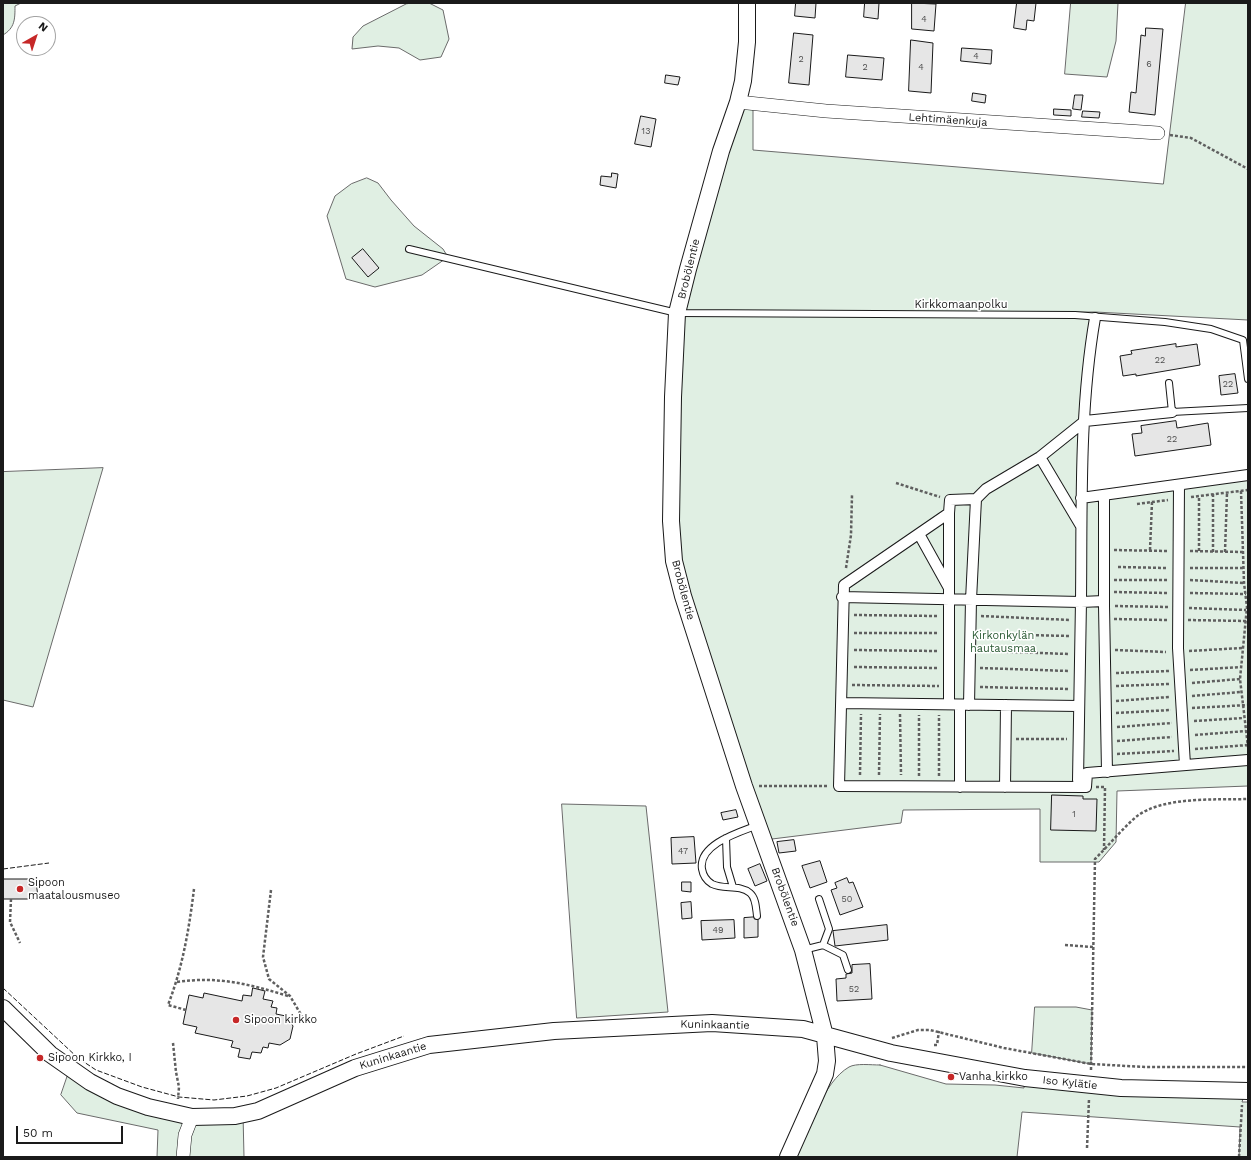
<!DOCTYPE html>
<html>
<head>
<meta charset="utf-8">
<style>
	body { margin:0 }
	#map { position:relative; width:1251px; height:1160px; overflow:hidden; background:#fff; font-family:"Work Sans",sans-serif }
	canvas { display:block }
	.frame { position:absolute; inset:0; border:4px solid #1a1a1a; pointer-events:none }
	.north { position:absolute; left:16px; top:16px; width:40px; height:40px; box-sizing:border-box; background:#fff; border:1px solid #a3a3a3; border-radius:50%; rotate:39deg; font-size:11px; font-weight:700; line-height:16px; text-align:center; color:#1a1a1a }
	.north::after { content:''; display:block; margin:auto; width:14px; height:18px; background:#c62828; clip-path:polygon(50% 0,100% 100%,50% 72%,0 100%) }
	.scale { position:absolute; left:16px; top:1126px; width:107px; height:18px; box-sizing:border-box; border:2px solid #1a1a1a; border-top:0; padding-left:5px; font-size:12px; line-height:14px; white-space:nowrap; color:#1a1a1a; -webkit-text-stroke:3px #fff; paint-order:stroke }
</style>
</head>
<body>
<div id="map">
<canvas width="1251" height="1160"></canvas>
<div class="frame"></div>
<div class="north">N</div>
<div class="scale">50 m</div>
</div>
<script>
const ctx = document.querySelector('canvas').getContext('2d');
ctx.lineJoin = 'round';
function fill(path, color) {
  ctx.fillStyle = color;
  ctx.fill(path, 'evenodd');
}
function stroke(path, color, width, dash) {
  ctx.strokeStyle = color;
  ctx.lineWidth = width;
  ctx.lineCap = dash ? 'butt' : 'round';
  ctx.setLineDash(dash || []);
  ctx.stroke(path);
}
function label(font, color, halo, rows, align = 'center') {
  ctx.font = font + ' "Work Sans",sans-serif';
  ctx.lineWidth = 3;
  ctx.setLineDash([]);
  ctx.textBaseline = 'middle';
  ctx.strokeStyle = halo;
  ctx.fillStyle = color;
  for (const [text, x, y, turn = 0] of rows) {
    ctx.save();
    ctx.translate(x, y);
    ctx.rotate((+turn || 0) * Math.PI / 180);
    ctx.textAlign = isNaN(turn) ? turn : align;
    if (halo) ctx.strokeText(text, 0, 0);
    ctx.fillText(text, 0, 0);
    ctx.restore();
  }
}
const green = new Path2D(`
	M 3,3 L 21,3 L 15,6 C 15,19 15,28 3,35 Z
	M 412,3 L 429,3 L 443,10 L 449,39 L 441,57 L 420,60 L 399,48 L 378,46 L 352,49 L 353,37 L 363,26 L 406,4 Z
	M 1071,3 L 1118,3 L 1116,41 L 1107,77 L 1065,74 Z
	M 1186,3 L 1248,3 L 1248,320 L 1095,312 L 777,314 L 1095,318 L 1091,340 L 1085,496 L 1248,471 L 1248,786 L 1117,791 L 1116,842 L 1099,862 L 1040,862 L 1040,809 L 903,810 L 901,823 L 764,840 L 722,719 L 671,521 L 688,269 L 738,102 L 753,103 L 753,150 L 1163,184 Z
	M 367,178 L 378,183 L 391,200 L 414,226 L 443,249 L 448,257 L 422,275 L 375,287 L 346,279 L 327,216 L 335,196 L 351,184 Z
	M 103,468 L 33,707 L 3,700 L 3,472 Z
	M 562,804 L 646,806 L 668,1012 L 577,1018 Z
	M 1035,1007 L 1076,1007 L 1092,1010 L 1091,1064 L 1032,1053 Z
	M 880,1065 L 946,1084 L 995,1085 L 1024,1088 L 1025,1078 L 1243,1099 L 1242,1102 L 1248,1102 L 1248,1157 L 1239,1157 L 1240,1127 L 1022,1112 L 1017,1157 L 797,1157 C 808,1131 823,1082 849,1067 C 856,1063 871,1065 880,1065 Z
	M 70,1069 L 148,1107 L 243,1114 L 244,1157 L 157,1157 L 158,1130 L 77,1113 L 61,1095 Z`);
fill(green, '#e0efe3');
stroke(green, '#6a6a6a', 1);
const building = new Path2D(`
	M 796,3 L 816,3 L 815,18 L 795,16 Z
	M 865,3 L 879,3 L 878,19 L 864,17 Z
	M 912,3 L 936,4 L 934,31 L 912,29 Z
	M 1017,3 L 1036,3 L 1034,21 L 1027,20 L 1026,30 L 1014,28 Z
	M 1146,28 L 1163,29 L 1155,115 L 1129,112 L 1131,92 L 1136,93 L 1141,35 L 1145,36 Z
	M 794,33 L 813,35 L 809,85 L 789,83 Z
	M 911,40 L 933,43 L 931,93 L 909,91 Z
	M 962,48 L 992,50 L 991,64 L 961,61 Z
	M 848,55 L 884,58 L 882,80 L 846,77 Z
	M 666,75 L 680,77 L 678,85 L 665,83 Z
	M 973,93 L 986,95 L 985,103 L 972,101 Z
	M 1075,95 L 1083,95 L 1081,110 L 1073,109 Z
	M 1054,109 L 1071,110 L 1071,116 L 1054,115 Z
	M 1083,111 L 1100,112 L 1099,118 L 1082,117 Z
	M 641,116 L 656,119 L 651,147 L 635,144 Z
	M 612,173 L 618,174 L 616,188 L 600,185 L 601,176 L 611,177 Z
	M 363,249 L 379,268 L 368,277 L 352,258 Z
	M 1176,344 L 1176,347 L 1197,344 L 1200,365 L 1136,376 L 1136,374 L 1123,376 L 1120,356 L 1132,354 L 1131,351 Z
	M 1235,374 L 1238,393 L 1221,395 L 1219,376 Z
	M 1176,421 L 1177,428 L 1208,423 L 1211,445 L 1135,456 L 1132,434 L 1142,433 L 1141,426 Z
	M 1052,795 L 1083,796 L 1083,799 L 1097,799 L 1096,831 L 1051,830 Z
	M 736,810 L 738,817 L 723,820 L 721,813 Z
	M 694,837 L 696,863 L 672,864 L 671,838 Z
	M 794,840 L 796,851 L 779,853 L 777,842 Z
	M 820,861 L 827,882 L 810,888 L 802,866 Z
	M 760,864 L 767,881 L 755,886 L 748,869 Z
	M 847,878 L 849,883 L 853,882 L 863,907 L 840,915 L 831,890 L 837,888 L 835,883 Z
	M 3,879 L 36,879 L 38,899 L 3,899 Z
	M 682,882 L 691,882 L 691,892 L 682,891 Z
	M 691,902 L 692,918 L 682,919 L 681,903 Z
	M 758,917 L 758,937 L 744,938 L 744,918 Z
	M 734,920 L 735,938 L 702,940 L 701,921 Z
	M 887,925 L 888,940 L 835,946 L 833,931 Z
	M 870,964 L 872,999 L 837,1001 L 836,979 L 846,978 L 846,974 L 852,973 L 852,965 Z
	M 253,988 L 265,991 L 263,999 L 273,1001 L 271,1007 L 277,1008 L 276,1014 L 286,1016 L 293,1026 L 290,1039 L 280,1045 L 269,1043 L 268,1048 L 263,1047 L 261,1053 L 252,1052 L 250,1059 L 238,1057 L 240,1049 L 231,1047 L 233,1041 L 195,1033 L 197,1027 L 183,1024 L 189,995 L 203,998 L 204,993 L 242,1001 L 243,995 L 251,996 Z`);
fill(building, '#e6e6e6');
stroke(building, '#1a1a1a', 1);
const service = new Path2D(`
	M 409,249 L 677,313 L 1075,315 L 1165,322 L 1211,329 L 1243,340 L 1248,379
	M 1169,383 L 1172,412 L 1248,408
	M 726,838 L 727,867 L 733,887
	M 819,899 L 829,929 L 823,945
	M 757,916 C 756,908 756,898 750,893 C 739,884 724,890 712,884 C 707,881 703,875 702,869 C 698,844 740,832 758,825
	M 803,950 L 823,945 L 843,955 L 848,970`);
const pedestrian = new Path2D(`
	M 1040,457 L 1081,526
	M 1179,485 L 1178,648 L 1185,765
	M 1104,495 L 1104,606 L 1107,772
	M 1081,498 L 1248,475
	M 949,513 L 844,585 L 839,786 L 1086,787 L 1087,773 L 1248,760
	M 919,534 L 949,588
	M 842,597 L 1081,602 L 1104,601
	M 842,703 L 1079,706
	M 949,704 L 949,513 L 950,500 L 976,499 L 986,489 L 1040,457 L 1085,421 L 1172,412
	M 969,705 L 971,600 L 976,499
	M 960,787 L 960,705
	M 1005,787 L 1006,705
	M 1086,787 L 1078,780 C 1079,720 1080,661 1081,601 C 1082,508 1079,410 1095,318`);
const minor = new Path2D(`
	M 738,102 L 826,111 L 1158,133
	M 183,1157 L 185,1135 L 192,1117`);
const tertiary = new Path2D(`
	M 747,3 L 747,42 L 743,81 L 738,102 L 721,151 L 688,269 L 677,313 L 673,397 L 671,521 L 674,561 L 683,596 L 744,786 L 803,950 L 825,1036 L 827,1061 L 825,1074 L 788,1157
	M 3,1008 L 50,1054 L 90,1082 L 117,1096 L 148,1107 L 192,1117 L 235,1116 L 258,1111 L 355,1068 L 429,1045 L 554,1031 L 712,1023 L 803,1029 L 891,1053 L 1025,1078 L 1121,1088 L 1248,1091`);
stroke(service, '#1a1a1a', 8);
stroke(pedestrian, '#1a1a1a', 12);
stroke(minor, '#1a1a1a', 14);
stroke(tertiary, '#1a1a1a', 18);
stroke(new Path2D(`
	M 1170,135 L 1191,138 L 1248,169
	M 896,483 L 940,497
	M 1241,491 L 1244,583 L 1247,607 L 1240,679 L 1248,747
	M 1213,494 L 1213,552
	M 1191,497 L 1248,490
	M 1137,504 L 1168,500
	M 1114,550 L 1167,551
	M 1150,550 L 1152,502
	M 1190,551 L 1243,552
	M 1199,551 L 1199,496
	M 1225,552 L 1227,493
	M 1118,567 L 1167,568
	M 846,568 L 851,535 L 852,495
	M 1190,568 L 1243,568
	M 1114,580 L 1167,580
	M 1190,580 L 1244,583
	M 1114,592 L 1167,593
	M 1190,593 L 1246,594
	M 1115,606 L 1168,607
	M 1189,608 L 1246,610
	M 854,615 L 937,616
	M 981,616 L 1070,620
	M 1114,619 L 1167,620
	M 1188,620 L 1247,621
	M 854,633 L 937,633
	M 981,634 L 1070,636
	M 854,650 L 937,651
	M 1115,650 L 1166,652
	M 980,651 L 1069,654
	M 1189,651 L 1242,648
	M 854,667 L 939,668
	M 980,668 L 1069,671
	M 1190,670 L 1242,667
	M 1116,673 L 1169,671
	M 1192,683 L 1240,679
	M 852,685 L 939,686
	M 1116,686 L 1169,684
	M 980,687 L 1069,689
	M 1192,696 L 1241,692
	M 1116,701 L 1169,697
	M 1192,708 L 1248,705
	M 1116,713 L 1171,710
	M 900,714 L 901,775
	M 1194,721 L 1244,718
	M 1117,727 L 1172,723
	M 1195,735 L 1246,731
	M 1016,739 L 1067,739
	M 1117,741 L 1172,737
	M 1195,749 L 1248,745
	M 1117,754 L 1174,751
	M 860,775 L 861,714
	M 879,775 L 880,714
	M 919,776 L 919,715
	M 939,776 L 939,715
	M 759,786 L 828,786
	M 1096,787 L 1105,787 L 1104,850
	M 271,890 L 263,957 L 269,979 L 290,996 L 303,1018
	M 11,899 L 10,922 L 20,943
	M 1065,945 L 1093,947
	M 177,982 C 218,976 249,984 288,996
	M 186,1010 L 168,1005 C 183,966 189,929 194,889
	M 892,1038 L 918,1030 L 930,1030 L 1004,1048 L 1091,1064 L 1145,1067 L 1248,1067
	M 173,1043 L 176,1072 L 179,1087 L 178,1099
	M 934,1045 L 937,1045 L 939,1031
	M 1091,1070 L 1095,859 C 1109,845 1121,830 1136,817 C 1162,796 1216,800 1248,799
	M 1087,1148 L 1089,1099
	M 1239,1157 L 1242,1105`), '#5f5f5f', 2.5, [3, 2]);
stroke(service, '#fff', 6);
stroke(pedestrian, '#fff', 10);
stroke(minor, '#fff', 13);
stroke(tertiary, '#fff', 16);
stroke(new Path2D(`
	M 3,869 L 49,863
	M 3,988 L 78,1058 L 96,1070 L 142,1087 L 179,1097 L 214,1100 L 247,1096 L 276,1088 L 356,1054 L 404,1036`), '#1a1a1a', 1, [5, 2]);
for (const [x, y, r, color] of [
	[20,889,4,"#c62828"],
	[236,1020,4,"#c62828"],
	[40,1058,4,"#c62828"],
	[951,1077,4,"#c62828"]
]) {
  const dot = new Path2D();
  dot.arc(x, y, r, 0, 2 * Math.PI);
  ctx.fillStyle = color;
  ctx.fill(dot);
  stroke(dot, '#fff', 1.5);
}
label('9px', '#4d4d4d', null, [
	["4",924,19],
	["4",976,56],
	["2",801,59],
	["6",1149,64],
	["2",865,67],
	["4",921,67],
	["13",646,131],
	["22",1160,360],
	["22",1228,384],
	["22",1172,439],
	["1",1074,814],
	["47",683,851],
	["50",847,899],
	["49",718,930],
	["52",854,989]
]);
label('11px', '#1a1a1a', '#fff', [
	["Lehtimäenkuja",948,120,4],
	["Brobölentie",689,269,-76],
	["Kirkkomaanpolku",961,305],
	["Brobölentie",683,590,75],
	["Brobölentie",785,897,70],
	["Kuninkaantie",715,1025,1],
	["Kuninkaantie",393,1056,-17],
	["Iso Kylätie",1070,1083,6]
]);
label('11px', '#2b5a34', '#fff', [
	["Kirkonkylän",1003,636],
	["hautausmaa",1003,649]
]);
label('11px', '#1a1a1a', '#fff', [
	["Sipoon",28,883],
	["maatalousmuseo",28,896],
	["Sipoon kirkko",244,1020],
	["Sipoon Kirkko, I",48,1058],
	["Vanha kirkko",959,1077]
], 'left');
</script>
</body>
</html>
